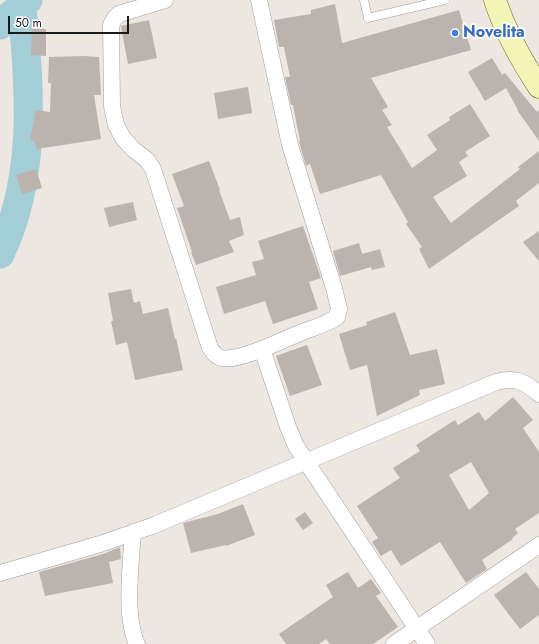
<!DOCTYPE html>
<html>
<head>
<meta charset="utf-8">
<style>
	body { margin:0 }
	#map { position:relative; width:539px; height:644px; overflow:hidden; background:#ece7e0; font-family:Jost,sans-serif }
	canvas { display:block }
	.scale { position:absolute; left:8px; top:16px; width:121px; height:18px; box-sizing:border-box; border:2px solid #1a1a1a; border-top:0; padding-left:5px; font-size:12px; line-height:14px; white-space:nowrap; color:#1a1a1a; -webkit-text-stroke:3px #fff; paint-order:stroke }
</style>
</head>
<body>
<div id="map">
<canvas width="539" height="644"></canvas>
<div class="scale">50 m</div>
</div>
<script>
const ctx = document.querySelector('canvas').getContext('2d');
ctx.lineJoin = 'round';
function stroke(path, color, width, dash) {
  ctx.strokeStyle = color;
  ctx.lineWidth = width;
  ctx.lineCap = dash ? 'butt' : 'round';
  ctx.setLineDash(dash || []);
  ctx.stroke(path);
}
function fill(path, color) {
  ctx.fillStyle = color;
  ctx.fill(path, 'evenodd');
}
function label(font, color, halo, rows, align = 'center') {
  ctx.font = font + ' Jost,sans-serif';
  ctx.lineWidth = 3.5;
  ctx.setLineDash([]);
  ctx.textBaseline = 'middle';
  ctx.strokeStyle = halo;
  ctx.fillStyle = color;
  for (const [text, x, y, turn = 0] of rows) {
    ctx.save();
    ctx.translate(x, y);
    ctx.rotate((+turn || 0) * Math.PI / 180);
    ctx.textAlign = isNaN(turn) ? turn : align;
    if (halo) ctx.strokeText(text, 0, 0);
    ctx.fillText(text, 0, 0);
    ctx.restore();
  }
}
stroke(new Path2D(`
	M 0,25 L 28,0
	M 0,254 C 37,177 30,89 22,7`), '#a3cdd7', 29);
fill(new Path2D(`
	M 335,4 L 342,43 L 459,10 L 471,50 L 371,78 L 388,107 L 382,110 L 392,125 L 387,127 L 412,168 L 437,150 L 427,135 L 450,120 L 449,117 L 470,104 L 490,136 L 465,152 L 468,156 L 459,162 L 467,176 L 433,197 L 451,223 L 520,169 L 518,167 L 539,151 L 539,183 L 516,201 L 519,206 L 429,269 L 419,249 L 422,247 L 406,224 L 408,222 L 381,175 L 320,194 L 310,164 L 306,166 L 299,141 L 300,141 L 293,105 L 291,105 L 285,77 L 290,77 L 284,47 L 279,47 L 274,20 L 311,14 L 311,10 Z
	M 149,20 L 157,58 L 128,64 L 121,27 L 121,26 Z
	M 32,28 L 46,29 L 46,56 L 31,55 Z
	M 84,56 L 99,57 L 101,95 L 94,95 L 101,139 L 37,149 L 34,141 L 30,140 L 36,110 L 50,112 L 51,83 L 48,83 L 49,57 Z
	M 492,58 L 502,75 L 505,73 L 537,112 L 539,110 L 539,141 L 517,110 L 518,110 L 506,88 L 485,101 L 468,72 Z
	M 248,87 L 252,113 L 218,119 L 214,93 Z
	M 209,161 L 220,190 L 219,190 L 230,220 L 240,217 L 244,235 L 229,241 L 234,252 L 196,265 L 191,252 L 192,252 L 177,208 L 184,206 L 172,174 Z
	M 36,169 L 42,188 L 22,194 L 16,175 Z
	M 133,202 L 137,220 L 109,227 L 104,208 Z
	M 303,226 L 321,278 L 309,282 L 318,309 L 273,324 L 265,301 L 224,314 L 216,287 L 256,275 L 252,262 L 264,259 L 258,241 Z
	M 539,231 L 539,261 L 523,242 Z
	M 359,243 L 362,254 L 380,249 L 385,267 L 372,270 L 371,267 L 340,276 L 333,251 Z
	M 131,289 L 134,303 L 140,301 L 143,314 L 168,308 L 175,339 L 176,338 L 183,370 L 135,380 L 127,342 L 116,345 L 111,321 L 113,321 L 108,293 Z
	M 395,312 L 410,355 L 437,349 L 445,384 L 419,390 L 420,395 L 377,416 L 367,365 L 350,370 L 339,334 L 367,325 L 366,322 Z
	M 307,345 L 322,385 L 290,396 L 276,356 Z
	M 513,397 L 533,420 L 523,428 L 539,452 L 539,513 L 515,529 L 518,533 L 512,538 L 513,539 L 482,560 L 487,569 L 466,583 L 440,542 L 401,566 L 391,550 L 381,556 L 372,542 L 378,538 L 357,506 L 400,478 L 393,468 L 420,451 L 416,445 L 455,420 L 458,425 L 479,412 L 485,421 ZM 471,462 L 489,493 L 469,510 L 449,475 Z
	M 243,504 L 255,535 L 226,546 L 226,545 L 191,553 L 183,523 L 218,514 Z
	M 305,512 L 313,523 L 303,530 L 295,519 Z
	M 120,547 L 121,559 L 109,562 L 113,583 L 45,596 L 39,572 L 103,554 Z
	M 348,572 L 358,588 L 371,579 L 381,593 L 376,596 L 398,627 L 373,644 L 330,644 L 326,639 L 319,644 L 286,644 L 279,634 L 333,597 L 326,585 Z
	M 526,572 L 539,589 L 539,615 L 520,629 L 494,595 Z`), '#bbb3ad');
const lane = new Path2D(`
	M 364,0 L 368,18 L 445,0`);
const street = new Path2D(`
	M 165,0 L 119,14 L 115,18 L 111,25 L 112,106 L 116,125 L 123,138 L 133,149 L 147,160 L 153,169 L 210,348 C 213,352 216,357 221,358 C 239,362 282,340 300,333 C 312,328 326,325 337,317 L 339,309 L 334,288 L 290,145 L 259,0
	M 262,349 L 288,427 L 296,446 L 427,644
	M 133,532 C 131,563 124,617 137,644
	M 0,573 L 100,544 L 152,526 L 496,382 C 515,377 524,381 539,394
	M 394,644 L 539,545`);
const secondary = new Path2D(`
	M 495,0 C 505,31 521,60 539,87`);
stroke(lane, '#9e9e9e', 9);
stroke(street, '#9e9e9e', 17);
stroke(secondary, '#60670c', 23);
stroke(lane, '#fff', 8);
stroke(street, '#fff', 16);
stroke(secondary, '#f3f4b6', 22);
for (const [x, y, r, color] of [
	[455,33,4,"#3f7fe0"]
]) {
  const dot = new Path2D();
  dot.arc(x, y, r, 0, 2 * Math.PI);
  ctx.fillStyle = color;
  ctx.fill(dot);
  stroke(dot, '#fff', 1.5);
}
label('bold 16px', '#366cbe', '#fff', [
	["Novelita",463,33]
], 'left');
</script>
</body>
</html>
